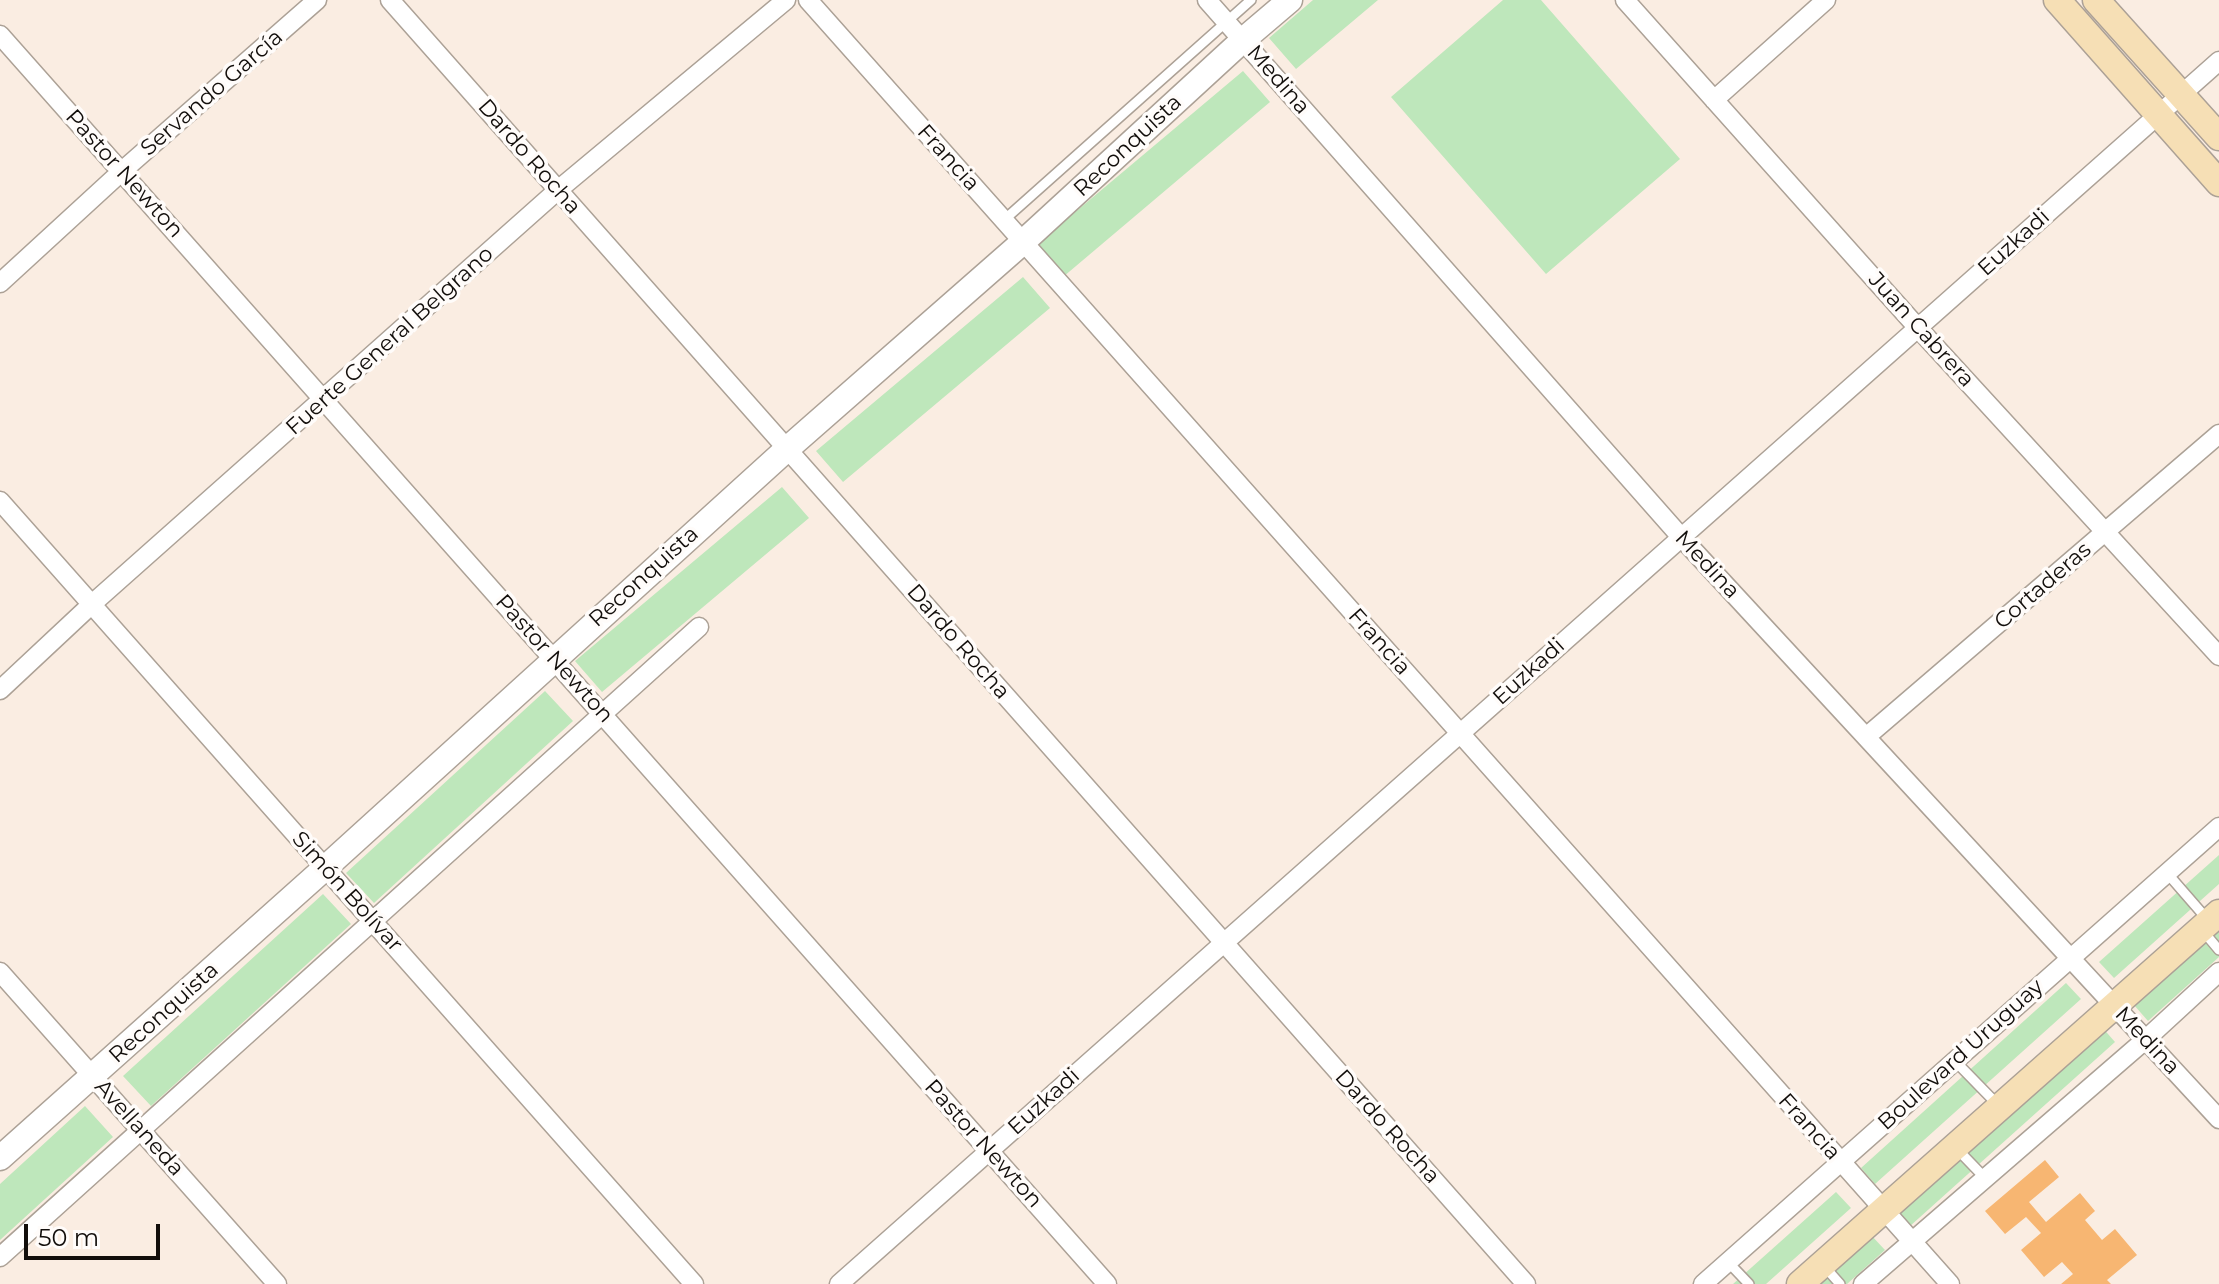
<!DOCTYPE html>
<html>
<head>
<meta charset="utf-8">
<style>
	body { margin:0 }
	#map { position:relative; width:2219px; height:1284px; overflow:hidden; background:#faede2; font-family:Montserrat,sans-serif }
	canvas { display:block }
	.scale { position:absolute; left:24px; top:1224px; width:136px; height:36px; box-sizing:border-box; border:4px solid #120e0b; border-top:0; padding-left:10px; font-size:24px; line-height:28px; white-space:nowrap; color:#120e0b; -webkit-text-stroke:6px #fffcfa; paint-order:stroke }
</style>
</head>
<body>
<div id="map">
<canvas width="2219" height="1284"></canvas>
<div class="scale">50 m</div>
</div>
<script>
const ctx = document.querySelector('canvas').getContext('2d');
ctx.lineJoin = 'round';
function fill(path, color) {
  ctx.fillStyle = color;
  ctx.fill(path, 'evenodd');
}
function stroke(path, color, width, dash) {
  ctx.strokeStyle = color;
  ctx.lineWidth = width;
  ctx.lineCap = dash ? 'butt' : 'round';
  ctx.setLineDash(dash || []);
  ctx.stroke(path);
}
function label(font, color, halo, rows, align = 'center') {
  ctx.font = font + ' Montserrat,sans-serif';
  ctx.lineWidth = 7;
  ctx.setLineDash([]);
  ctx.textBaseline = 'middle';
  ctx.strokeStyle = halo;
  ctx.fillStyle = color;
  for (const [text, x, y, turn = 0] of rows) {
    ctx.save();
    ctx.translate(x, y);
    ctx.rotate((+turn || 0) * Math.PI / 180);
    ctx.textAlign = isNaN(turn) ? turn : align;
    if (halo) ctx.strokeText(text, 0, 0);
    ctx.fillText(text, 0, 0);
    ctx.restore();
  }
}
fill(new Path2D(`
	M 1313,0 L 1378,0 L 1296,69 L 1269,38 Z
	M 1503,0 L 1541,0 L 1680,159 L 1546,274 L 1391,97 Z
	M 1243,71 L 1270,102 L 1063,277 L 1036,245 Z
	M 1023,277 L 1050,308 L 843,482 L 816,451 Z
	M 782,487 L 809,518 L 602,692 L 575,661 Z
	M 545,691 L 573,721 L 374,903 L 346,873 Z
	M 2219,855 L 2219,884 L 2114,978 L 2099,962 Z
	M 323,894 L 351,924 L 151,1106 L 123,1076 Z
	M 2219,928 L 2219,957 L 2148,1021 L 2134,1005 Z
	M 2066,983 L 2081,999 L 1875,1184 L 1861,1168 Z
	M 2101,1026 L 2115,1042 L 1909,1227 L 1895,1211 Z
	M 85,1106 L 113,1137 L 0,1240 L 0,1184 Z
	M 1836,1192 L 1851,1208 L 1766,1284 L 1733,1284 Z
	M 1870,1234 L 1885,1250 L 1847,1284 L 1815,1284 Z`), '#bee7bb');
fill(new Path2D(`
	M 2045,1160 L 2059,1177 L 2029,1202 L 2046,1222 L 2080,1193 L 2095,1211 L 2085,1220 L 2102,1240 L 2115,1229 L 2137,1255 L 2107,1280 L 2111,1284 L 2061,1284 L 2073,1274 L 2062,1262 L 2044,1277 L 2021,1250 L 2041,1233 L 2026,1217 L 2005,1234 L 1985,1211 Z`), '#f7b672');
const service = new Path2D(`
	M 1004,220 L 1251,0
	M 2167,873 L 2207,919
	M 2203,931 L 2219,950
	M 1955,1061 L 1997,1104
	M 1957,1149 L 1985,1178
	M 1728,1262 L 1749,1284
	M 1824,1266 L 1840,1284`);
const minor = new Path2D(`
	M 390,0 L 1526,1284
	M 808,0 L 1950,1284
	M 1207,0 L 1681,537 L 2219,1119
	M 1625,0 L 1918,328 L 2219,656
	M 0,35 L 1107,1284
	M 1714,100 L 1826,0
	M 0,283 L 121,172 L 317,0
	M 0,501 L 694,1284
	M 0,690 L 92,604 L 558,190 L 786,0
	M 1866,737 L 2219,434
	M 0,972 L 277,1284
	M 0,1257 L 699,627
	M 839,1284 L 2219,61
	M 1703,1284 L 2219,827
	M 1863,1284 L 2145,1040 L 2219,972`);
const tertiary = new Path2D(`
	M 0,1158 L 325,868 L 787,449 L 1023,242 L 1243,40 L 1290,0`);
const secondary = new Path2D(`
	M 2057,0 L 2219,183
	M 2096,0 L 2219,137
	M 1800,1284 L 2219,913`);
stroke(service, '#aca196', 12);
stroke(minor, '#aca196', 21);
stroke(tertiary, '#aca196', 27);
stroke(secondary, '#aca196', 29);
stroke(service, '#fff', 9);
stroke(minor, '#fff', 18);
stroke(tertiary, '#fff', 24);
stroke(secondary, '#f6dfb5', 26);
label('22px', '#120e0b', '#fffcfa', [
	["Medina",1278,80,49],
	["Servando García",212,93,-41],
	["Reconquista",1128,146,-43],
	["Dardo Rocha",529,157,49],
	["Francia",948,158,48],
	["Pastor Newton",124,174,48],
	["Euzkadi",2014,243,-42],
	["Juan Cabrera",1921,330,48],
	["Fuerte General Belgrano",390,341,-42],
	["Medina",1707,565,47],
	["Reconquista",644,577,-42],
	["Cortaderas",2043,586,-41],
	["Dardo Rocha",958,642,49],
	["Francia",1379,642,48],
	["Pastor Newton",554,659,48],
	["Euzkadi",1529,672,-42],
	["Simón Bolívar",347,892,48],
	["Reconquista",164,1013,-42],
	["Medina",2147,1041,47],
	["Boulevard Uruguay",1961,1055,-42],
	["Euzkadi",1044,1102,-42],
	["Dardo Rocha",1387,1127,48],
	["Francia",1809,1127,48],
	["Avellaneda",139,1128,48],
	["Pastor Newton",983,1144,48]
]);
</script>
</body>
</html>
